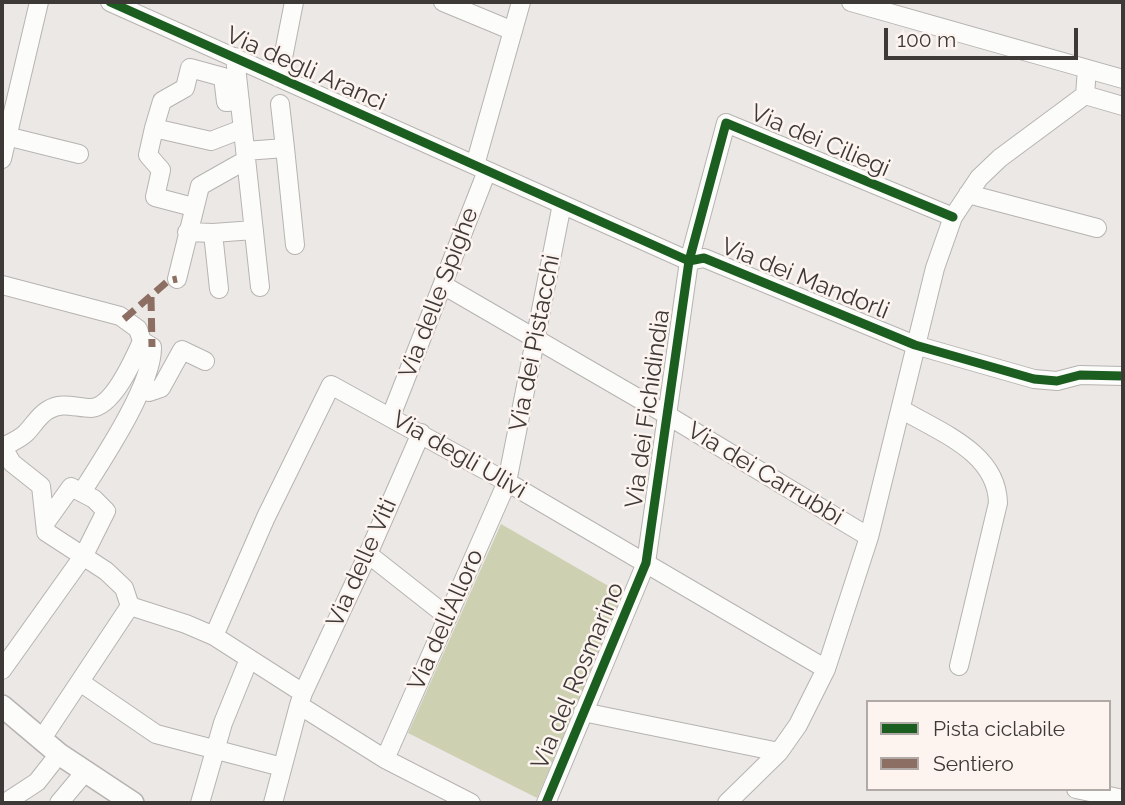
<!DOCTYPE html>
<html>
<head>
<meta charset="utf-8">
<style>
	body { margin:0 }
	#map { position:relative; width:1125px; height:805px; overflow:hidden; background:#ece8e6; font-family:Raleway,sans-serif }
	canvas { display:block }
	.frame { position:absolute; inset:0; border:4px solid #3c3937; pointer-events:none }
	.legend { position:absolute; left:866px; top:700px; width:245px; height:91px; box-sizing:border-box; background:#fdf4ef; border:2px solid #b0a9a5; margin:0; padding:9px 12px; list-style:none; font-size:21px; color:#3c3937 }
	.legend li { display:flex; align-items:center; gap:14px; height:35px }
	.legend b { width:35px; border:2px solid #b0a9a5 }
	.scale { position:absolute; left:884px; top:28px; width:194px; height:32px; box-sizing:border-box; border:4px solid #3c3937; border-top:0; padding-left:9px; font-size:21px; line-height:24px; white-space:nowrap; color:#3c3937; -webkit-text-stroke:5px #fdf4ef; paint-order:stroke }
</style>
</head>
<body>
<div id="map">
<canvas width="1125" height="805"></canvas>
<div class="frame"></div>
<ul class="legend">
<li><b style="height:9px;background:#1b5e20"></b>Pista ciclabile</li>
<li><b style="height:9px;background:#8d6e63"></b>Sentiero</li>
</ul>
<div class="scale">100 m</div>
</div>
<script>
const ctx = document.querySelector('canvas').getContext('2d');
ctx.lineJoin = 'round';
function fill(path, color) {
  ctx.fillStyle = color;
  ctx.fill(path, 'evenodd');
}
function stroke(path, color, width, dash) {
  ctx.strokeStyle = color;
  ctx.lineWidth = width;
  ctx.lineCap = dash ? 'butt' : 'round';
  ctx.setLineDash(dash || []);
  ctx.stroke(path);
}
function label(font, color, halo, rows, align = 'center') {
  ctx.font = font + ' Raleway,sans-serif';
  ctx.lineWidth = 5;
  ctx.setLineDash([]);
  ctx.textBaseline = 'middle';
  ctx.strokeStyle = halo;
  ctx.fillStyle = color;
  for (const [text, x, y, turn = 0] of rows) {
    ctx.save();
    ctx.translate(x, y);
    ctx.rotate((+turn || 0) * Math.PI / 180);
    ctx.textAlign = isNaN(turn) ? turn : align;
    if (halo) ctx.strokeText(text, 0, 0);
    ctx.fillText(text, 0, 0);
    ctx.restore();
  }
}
fill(new Path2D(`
	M 501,524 L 624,595 L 537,798 L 408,733 Z`), '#cdd1b2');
const minor = new Path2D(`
	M 110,2 L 689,261 L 704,258 L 915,345 L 1034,379 L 1057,381 L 1080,375 L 1123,376
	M 443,2 L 513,31
	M 851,2 L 1123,79
	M 235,57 L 260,287
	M 279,78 L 294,2
	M 1085,95 L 1123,106
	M 280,104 L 285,148
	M 154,128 L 162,101 L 185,88 L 190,68 L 223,77 L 226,102 L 240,101
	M 2,135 L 79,154
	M 245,151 L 285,148 L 295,245
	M 2,159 L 39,2
	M 475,165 L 521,2
	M 968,194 L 1097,228
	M 193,207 L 155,197 L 161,170 L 148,155 L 154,128 L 211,141 L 242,129
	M 187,232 L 213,233 L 219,289
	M 213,233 L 254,230
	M 177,279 L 200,186 L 246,160
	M 2,285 L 120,316 L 138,329 L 142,341 C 134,359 113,407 91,408 C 76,408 62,401 48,410 C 39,415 33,426 26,433 C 20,439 10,443 3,447
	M 443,285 L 667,415 L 869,537
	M 142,388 L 149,392 L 161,388 L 182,350 L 205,361
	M 901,409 C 939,432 997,452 998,503 L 959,666
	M 391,416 L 487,171
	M 2,446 L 12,463 L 41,486 L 46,532 L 106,571 L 124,588 L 130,606
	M 82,492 C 103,459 153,384 152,347 L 142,341
	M 368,554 L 448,617
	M 130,606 L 186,624 L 214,636 L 303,693 L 299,705 L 385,759 L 471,803
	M 214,636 L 266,517 L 331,385 L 507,482 L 826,669
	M 2,670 L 84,555 L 106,511 L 94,499 L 71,487 L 46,522
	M 80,682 L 156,734 L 282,767
	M 303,693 L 368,554 L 421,433
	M 583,712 L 779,752
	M 41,740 L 130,606
	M 385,759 L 507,482 L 562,204
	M 1076,789 L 1123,799
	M 5,803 L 37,782 L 59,754
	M 59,803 L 85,772
	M 200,803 L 223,723 L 249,659
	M 273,803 L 299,705
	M 546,803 L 646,563 L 689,261 L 726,123 L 953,217
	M 727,803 L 779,752 L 798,725 L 826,669 L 869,537 L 935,268 L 953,217 L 979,178 L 1000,158 L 1085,95 L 1087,69`);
const major = new Path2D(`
	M 2,706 L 59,754 L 133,803`);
stroke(minor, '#b6b3b1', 20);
stroke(major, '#b6b3b1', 24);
stroke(minor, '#fcfcfb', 18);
stroke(major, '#fcfcfb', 21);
stroke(new Path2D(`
	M 151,297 L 152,347
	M 124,319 L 168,281 L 177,279`), '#8d6e63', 7, [14, 7]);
stroke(new Path2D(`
	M 110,2 L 689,261 L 704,258 L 915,345 L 1034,379 L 1057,381 L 1080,375 L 1123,376
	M 546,803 L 646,563 L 689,261 L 726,123 L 953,217`), '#1b5e20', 9);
label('24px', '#3c3937', '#fdf4ef', [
	["Via degli Aranci",306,69,24],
	["Via dei Ciliegi",820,141,23],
	["Via dei Mandorli",805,279,22],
	["Via delle Spighe",439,293,-69],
	["Via dei Pistacchi",535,343,-79],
	["Via dei Fichidindia",648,409,-82],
	["Via degli Ulivi",459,455,30],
	["Via dei Carrubbi",765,474,31],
	["Via delle Viti",362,563,-66],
	["Via dell'Alloro",446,620,-66],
	["Via del Rosmarino",578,676,-67]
]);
</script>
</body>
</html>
